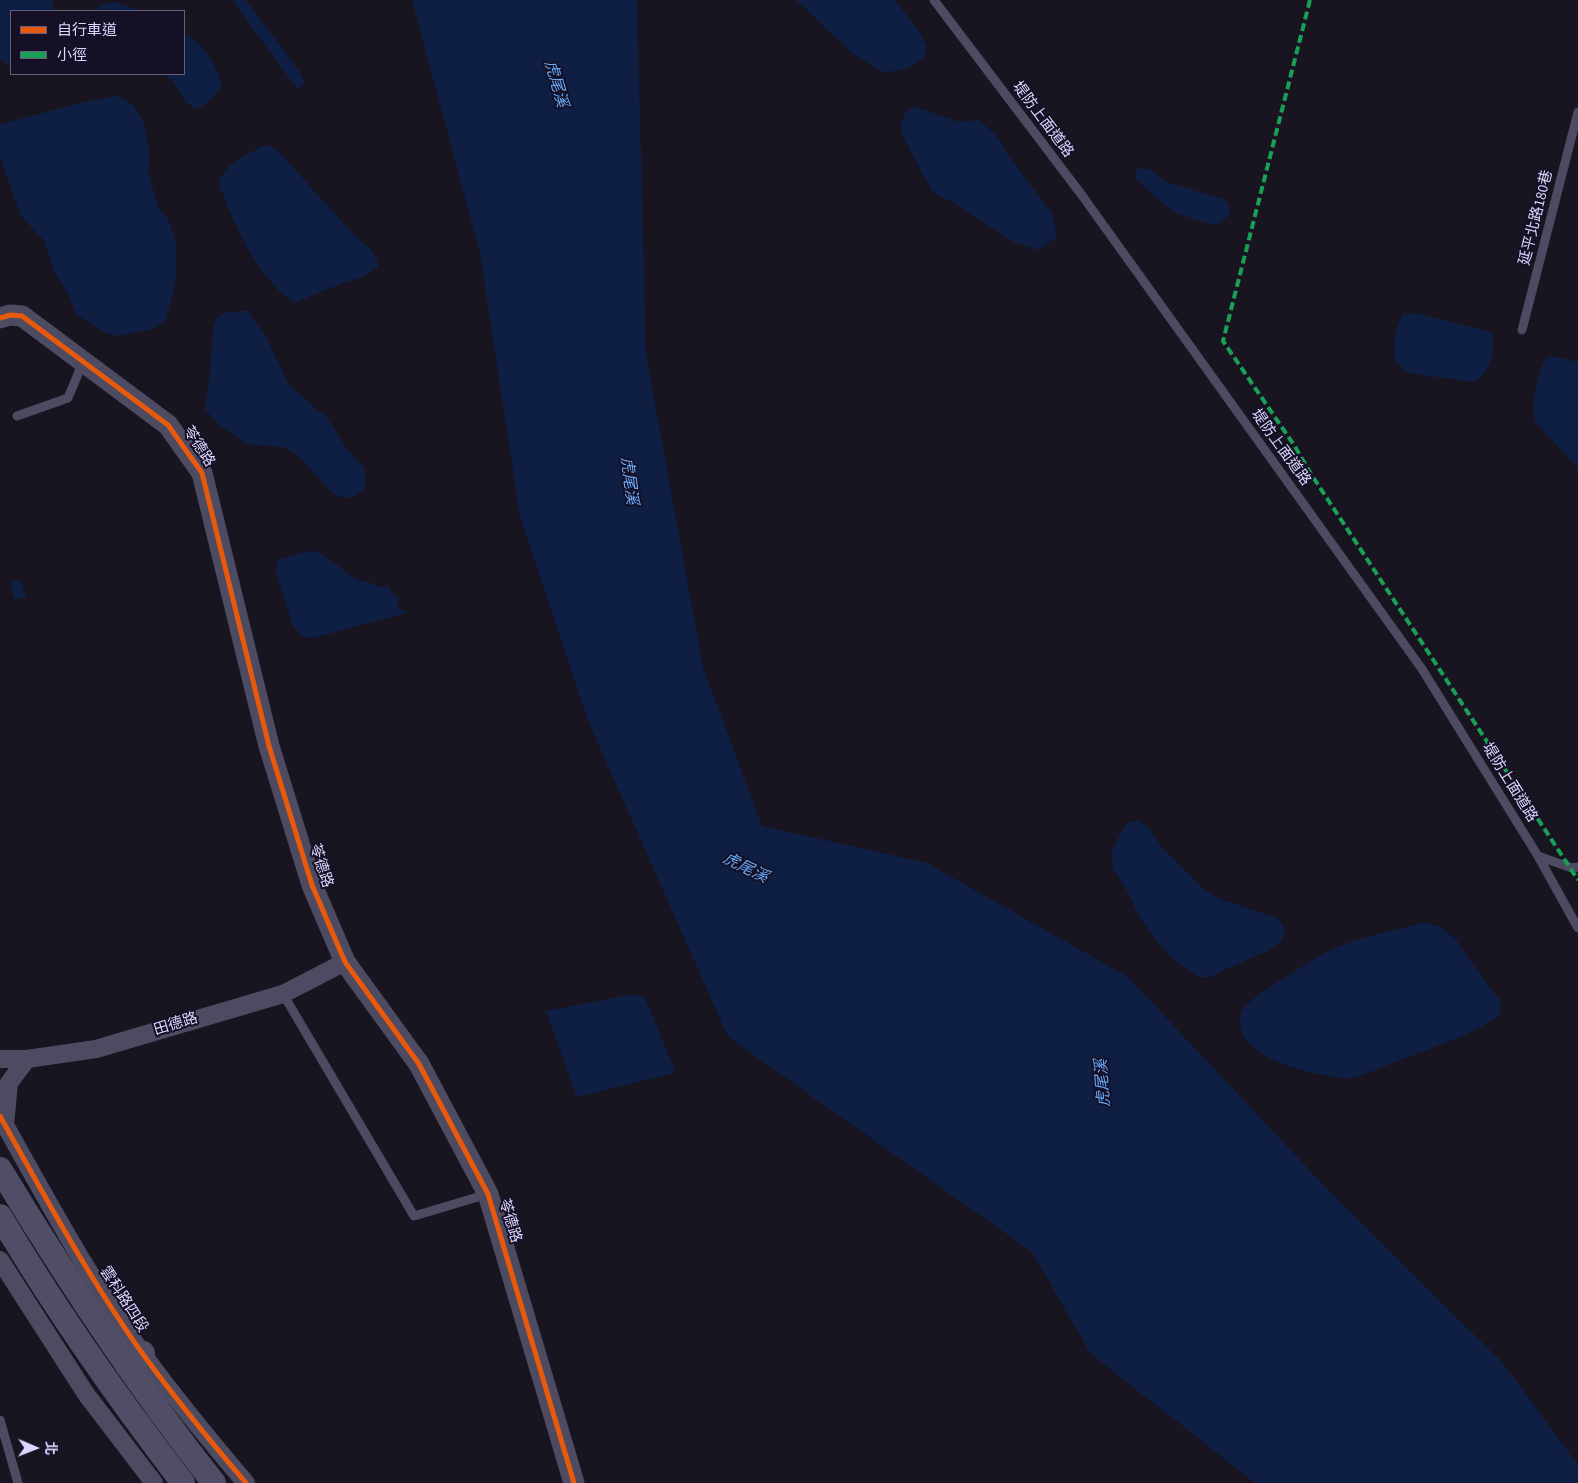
<!DOCTYPE html>
<html>
<head>
<meta charset="utf-8">
<style>
	body { margin:0 }
	#map { position:relative; width:1578px; height:1483px; overflow:hidden; background:#181521; font-family:"Source Sans 3","Noto Sans TC",sans-serif }
	canvas { display:block }
	.legend { position:absolute; left:10px; top:10px; width:175px; height:65px; box-sizing:border-box; background:#151026; border:1px solid #655f7c; margin:0; padding:6px 9px; list-style:none; font-size:15px; color:#ddd6fe }
	.legend li { display:flex; align-items:center; gap:10px; height:25px }
	.legend b { width:25px; border:1px solid #655f7c }
	.north { position:absolute; left:10px; top:1423px; width:50px; height:50px; -webkit-text-stroke:4px #151026; paint-order:stroke; rotate:91deg; font-size:14px; font-weight:700; line-height:20px; text-align:center; color:#ddd6fe }
	.north::after { content:''; display:block; margin:auto; width:18px; height:22px; background:#ddd6fe; clip-path:polygon(50% 0,100% 100%,50% 72%,0 100%) }
</style>
</head>
<body>
<div id="map">
<canvas width="1578" height="1483"></canvas>
<ul class="legend">
<li><b style="height:6px;background:#e8590c"></b>自行車道</li>
<li><b style="height:6px;background:#1a9f57"></b>小徑</li>
</ul>
<div class="north">北</div>
</div>
<script>
const ctx = document.querySelector('canvas').getContext('2d');
ctx.lineJoin = 'round';
function fill(path, color) {
  ctx.fillStyle = color;
  ctx.fill(path, 'evenodd');
}
function stroke(path, color, width, dash) {
  ctx.strokeStyle = color;
  ctx.lineWidth = width;
  ctx.lineCap = dash ? 'butt' : 'round';
  ctx.setLineDash(dash || []);
  ctx.stroke(path);
}
function label(font, color, halo, rows, align = 'center') {
  ctx.font = font + ' "Source Sans 3","Noto Sans TC",sans-serif';
  ctx.lineWidth = 4;
  ctx.setLineDash([]);
  ctx.textBaseline = 'middle';
  ctx.strokeStyle = halo;
  ctx.fillStyle = color;
  for (const [text, x, y, turn = 0] of rows) {
    ctx.save();
    ctx.translate(x, y);
    ctx.rotate((+turn || 0) * Math.PI / 180);
    ctx.textAlign = isNaN(turn) ? turn : align;
    if (halo) ctx.strokeText(text, 0, 0);
    ctx.fillText(text, 0, 0);
    ctx.restore();
  }
}
fill(new Path2D(`
	M 0,0 L 53,0 L 54,11 L 11,11 L 11,66 L 0,60 Z
	M 232,0 L 246,0 L 300,72 L 305,83 L 297,89 Z
	M 412,0 L 637,0 L 646,354 L 703,667 L 762,826 L 927,863 L 1128,977 L 1331,1193 L 1503,1363 L 1578,1465 L 1578,1483 L 1255,1483 L 1090,1353 L 1032,1252 L 728,1037 L 586,716 L 520,517 L 480,254 Z
	M 796,0 L 895,0 L 921,34 L 927,47 L 923,59 L 908,68 L 884,73 L 853,54 Z
	M 116,2 L 142,11 L 96,11 C 100,3 107,3 116,2 Z
	M 184,33 C 204,45 217,64 222,87 L 209,102 L 196,109 L 186,103 L 173,81 L 163,74 L 184,74 Z
	M 116,96 L 125,99 L 133,105 L 143,121 L 149,148 L 150,161 L 148,173 L 158,205 L 169,221 L 176,242 L 176,276 L 173,295 L 165,320 L 154,329 L 116,336 L 104,332 L 77,315 L 68,294 L 54,270 L 44,241 L 21,216 L 15,200 L 0,157 L 0,124 L 89,101 Z
	M 916,107 L 959,122 L 978,120 L 993,132 L 1002,144 L 1008,155 L 1052,213 L 1057,237 L 1037,250 L 1014,242 L 950,201 L 933,193 L 902,135 L 901,122 L 906,112 Z
	M 262,146 L 271,146 L 283,156 L 354,235 L 374,252 C 375,258 379,261 378,267 L 362,277 L 343,283 L 294,303 C 259,281 231,219 218,181 C 227,164 245,155 262,146 Z
	M 1144,168 L 1154,171 L 1164,181 L 1222,199 L 1227,202 L 1230,208 L 1229,215 L 1221,222 L 1212,225 L 1173,212 L 1136,179 L 1136,169 Z
	M 238,311 L 248,311 L 267,339 L 288,383 L 319,412 L 325,414 L 347,449 L 363,466 L 365,471 L 365,488 C 355,498 347,501 334,494 L 295,453 L 283,447 L 246,444 L 218,424 L 205,409 L 210,373 L 213,328 L 217,318 L 225,313 Z
	M 1415,313 L 1491,332 C 1497,343 1491,365 1483,375 C 1480,378 1476,380 1472,382 L 1408,373 L 1395,361 C 1393,342 1394,331 1403,314 Z
	M 1552,356 L 1578,362 L 1578,468 L 1536,423 C 1529,406 1538,373 1546,357 Z
	M 317,551 L 356,579 L 372,583 L 377,587 L 388,586 L 391,593 L 395,594 L 399,597 L 397,605 L 401,609 L 406,611 L 406,613 L 313,638 L 302,637 L 293,626 L 276,572 L 277,561 L 304,552 Z
	M 20,579 L 27,597 L 15,599 L 13,597 L 11,583 L 13,581 Z
	M 1139,820 L 1149,828 L 1161,846 L 1205,890 L 1221,899 L 1277,918 L 1283,926 L 1285,933 L 1280,942 L 1267,951 L 1209,977 L 1199,977 L 1176,962 L 1158,943 L 1140,918 L 1127,891 L 1113,869 L 1111,850 L 1127,823 Z
	M 1424,923 L 1438,926 L 1456,939 L 1468,958 L 1499,999 L 1501,1004 L 1500,1015 L 1497,1018 L 1465,1035 L 1360,1076 C 1354,1077 1347,1079 1342,1078 C 1313,1074 1249,1061 1241,1029 C 1239,1022 1239,1016 1243,1010 C 1250,999 1263,992 1275,984 C 1293,972 1313,959 1333,949 C 1362,936 1393,930 1424,923 Z
	M 633,994 L 645,998 L 676,1073 L 577,1097 L 546,1011 Z`), '#0f1e43');
stroke(new Path2D(`
	M 934,0 L 1081,194 L 1422,669 L 1538,856 L 1578,928
	M 1522,330 L 1578,112
	M 17,416 L 68,398 L 83,362
	M 1538,856 L 1572,868 L 1578,867
	M 283,994 L 414,1216 L 488,1194
	M 0,1420 L 18,1483`), '#4d4b61', 9);
stroke(new Path2D(`
	M 0,1059 L 27,1059 L 96,1049 L 283,994 L 345,962
	M 0,1116 C 45,1197 89,1278 142,1353 C 175,1398 210,1441 246,1483
	M 5,1125 L 9,1083 L 27,1059
	M 0,1260 L 86,1394 L 154,1483`), '#4d4b61', 18);
stroke(new Path2D(`
	M 0,318 L 10,315 L 22,316 L 168,425 L 202,473 L 269,746 L 312,885 L 345,962 L 419,1064 L 488,1194 L 574,1483`), '#4d4b61', 21);
stroke(new Path2D(`
	M 0,1169 C 66,1278 135,1383 214,1483
	M 0,1216 C 55,1309 117,1397 183,1483
	M 127,1366 L 143,1353`), '#504d67', 24);
stroke(new Path2D(`
	M 1310,0 L 1223,341 L 1294,445 L 1311,474 L 1578,880`), '#1a9f57', 4, [8, 4]);
stroke(new Path2D(`
	M 0,318 L 10,315 L 22,316 L 168,425 L 202,473 L 269,746 L 312,885 L 345,962 L 419,1064 L 488,1194 L 574,1483
	M 0,1116 C 45,1197 89,1278 142,1353 C 175,1398 210,1441 246,1483`), '#e8590c', 5);
label('15px', '#ddd6fe', '#151026', [
	["堤防上面道路",1042,120,53],
	["延平北路180巷",1537,218,-76],
	["苓德路",198,447,57],
	["堤防上面道路",1280,448,54],
	["堤防上面道路",1509,783,58],
	["苓德路",320,866,72],
	["田德路",176,1025,-17],
	["苓德路",509,1221,73],
	["雲科路四段",123,1300,57]
]);
label('italic 16px', '#68acfa', '#151026', [
	["虎尾溪",555,84,74],
	["虎尾溪",628,481,83],
	["虎尾溪",745,869,26],
	["虎尾溪",1104,1083,-94]
]);
</script>
</body>
</html>
